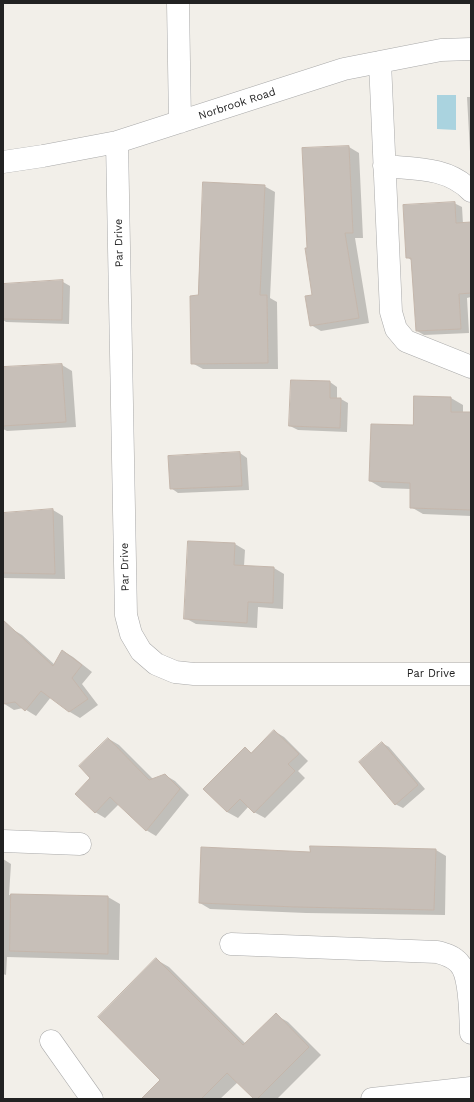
<!DOCTYPE html>
<html>
<head>
<meta charset="utf-8">
<style>
	body { margin:0 }
	#map { position:relative; width:474px; height:1102px; overflow:hidden; background:#f2efe9; font-family:"Work Sans",sans-serif }
	canvas { display:block }
	.frame { position:absolute; inset:0; border:4px solid #222; pointer-events:none }
</style>
</head>
<body>
<div id="map">
<canvas width="474" height="1102"></canvas>
<div class="frame"></div>
</div>
<script>
const ctx = document.querySelector('canvas').getContext('2d');
ctx.lineJoin = 'round';
function fill(path, color) {
  ctx.fillStyle = color;
  ctx.fill(path, 'evenodd');
}
function stroke(path, color, width, dash) {
  ctx.strokeStyle = color;
  ctx.lineWidth = width;
  ctx.lineCap = dash ? 'butt' : 'round';
  ctx.setLineDash(dash || []);
  ctx.stroke(path);
}
function label(font, color, halo, rows, align = 'center') {
  ctx.font = font + ' "Work Sans",sans-serif';
  ctx.lineWidth = 3;
  ctx.setLineDash([]);
  ctx.textBaseline = 'middle';
  ctx.strokeStyle = halo;
  ctx.fillStyle = color;
  for (const [text, x, y, turn = 0] of rows) {
    ctx.save();
    ctx.translate(x, y);
    ctx.rotate((+turn || 0) * Math.PI / 180);
    ctx.textAlign = isNaN(turn) ? turn : align;
    if (halo) ctx.strokeText(text, 0, 0);
    ctx.fillText(text, 0, 0);
    ctx.restore();
  }
}
fill(new Path2D(`
	M 437,95 L 456,95 L 456,130 L 437,129 Z`), '#aad3df');
fill(new Path2D(`
	M 467,97 L 471,97 L 471,170 Z
	M 349,147 L 359,153 L 363,238 L 355,238 L 369,323 L 321,331 L 311,325 L 314,296 L 308,249 Z
	M 264,186 L 275,192 L 270,298 L 277,302 L 278,369 L 203,369 L 192,363 Z
	M 454,203 L 462,207 L 463,224 L 471,223 L 471,297 L 467,298 L 469,333 L 424,335 L 417,331 L 411,260 L 407,257 Z
	M 63,282 L 70,286 L 69,324 L 6,322 L 3,320 L 3,285 Z
	M 62,365 L 72,371 L 76,427 L 7,431 L 3,429 L 3,368 Z
	M 330,382 L 337,387 L 337,399 L 341,399 L 348,403 L 347,432 L 298,430 L 290,426 Z
	M 451,398 L 463,405 L 463,413 L 471,413 L 471,516 L 423,514 L 411,507 L 411,489 L 382,488 L 370,481 L 414,426 Z
	M 240,453 L 247,458 L 249,490 L 178,493 L 171,488 Z
	M 53,510 L 63,516 L 65,579 L 3,578 L 3,514 Z
	M 235,544 L 245,550 L 244,566 L 274,568 L 284,574 L 283,609 L 258,607 L 257,628 L 196,624 L 185,618 Z
	M 12,629 L 22,635 L 55,665 L 63,651 L 73,657 L 92,672 L 82,684 L 98,705 L 80,718 L 70,712 L 51,697 L 36,716 L 23,708 L 14,710 L 3,703 L 3,640 Z
	M 274,731 L 284,737 L 308,761 L 298,771 L 305,778 L 265,818 L 254,812 L 249,806 L 238,818 L 227,812 L 245,749 L 252,753 Z
	M 109,739 L 119,745 L 153,779 L 165,775 L 175,781 L 189,795 L 156,836 L 146,830 L 119,804 L 105,818 L 95,812 L 91,778 Z
	M 382,743 L 389,747 L 425,789 L 403,808 L 395,804 Z
	M 436,850 L 446,856 L 445,915 L 306,913 L 210,909 L 200,903 L 311,853 Z
	M 3,859 L 11,864 L 9,895 L 108,897 L 120,904 L 119,960 L 7,957 L 6,975 L 3,974 Z
	M 157,960 L 169,967 L 246,1044 L 276,1015 L 288,1022 L 321,1055 L 277,1099 L 255,1099 L 238,1082 L 220,1099 L 161,1099 L 161,1080 Z`), '#0003');
const building = new Path2D(`
	M 349,146 L 353,233 L 345,233 L 359,318 L 310,326 L 305,296 L 312,295 L 305,248 L 307,248 L 302,148 Z
	M 203,182 L 265,185 L 260,295 L 267,295 L 268,363 L 191,364 L 190,296 L 198,295 Z
	M 455,202 L 456,223 L 471,222 L 471,293 L 459,294 L 461,329 L 416,331 L 411,258 L 406,258 L 403,205 Z
	M 63,280 L 62,320 L 3,319 L 3,284 Z
	M 62,364 L 66,422 L 3,426 L 3,367 Z
	M 291,380 L 330,381 L 330,398 L 341,398 L 340,428 L 289,426 Z
	M 414,396 L 451,397 L 451,412 L 471,412 L 471,510 L 410,508 L 410,483 L 369,481 L 371,424 L 413,425 Z
	M 240,452 L 242,486 L 170,489 L 168,456 Z
	M 53,509 L 55,574 L 3,573 L 3,513 Z
	M 188,541 L 235,543 L 234,565 L 274,567 L 273,603 L 248,602 L 247,623 L 184,619 Z
	M 3,620 L 53,666 L 62,650 L 82,665 L 72,678 L 88,699 L 69,712 L 41,691 L 25,711 L 15,702 L 3,704 Z
	M 274,730 L 299,754 L 288,764 L 295,771 L 254,813 L 240,799 L 227,812 L 203,789 L 245,747 L 251,753 Z
	M 108,738 L 149,780 L 165,774 L 180,789 L 146,831 L 110,797 L 95,813 L 75,794 L 90,778 L 79,766 Z
	M 382,742 L 418,785 L 395,805 L 359,762 Z
	M 310,846 L 436,849 L 434,910 L 295,907 L 199,903 L 201,847 L 310,852 Z
	M 11,894 L 108,896 L 108,954 L 10,951 Z
	M 156,958 L 243,1045 L 276,1013 L 309,1047 L 257,1099 L 254,1099 L 227,1073 L 201,1099 L 141,1099 L 160,1080 L 98,1017 Z`);
fill(building, '#c7bfb8');
stroke(building, '#c4b6ab', 1);
const street = new Path2D(`
	M 178,3 L 180,122
	M 380,62 L 391,312 L 396,329 L 406,341 L 471,367
	M 117,142 L 126,615 L 131,634 L 141,651 L 156,664 L 175,672 L 194,674 L 471,674
	M 3,162 L 43,156 L 117,142 L 344,69 L 441,50 L 471,49
	M 384,166 C 415,169 448,167 471,191
	M 3,841 L 80,844
	M 231,944 L 437,952 C 445,954 453,956 459,963 C 471,975 470,1015 471,1033
	M 51,1041 L 92,1099
	M 372,1099 L 471,1088`);
stroke(street, '#a9a9a9', 23);
stroke(street, '#fff', 22);
label('11px', '#222', '#fff', [
	["Norbrook Road",237,104,-18],
	["Par Drive",119,243,-91],
	["Par Drive",125,567,-91],
	["Par Drive",431,674]
]);
</script>
</body>
</html>
